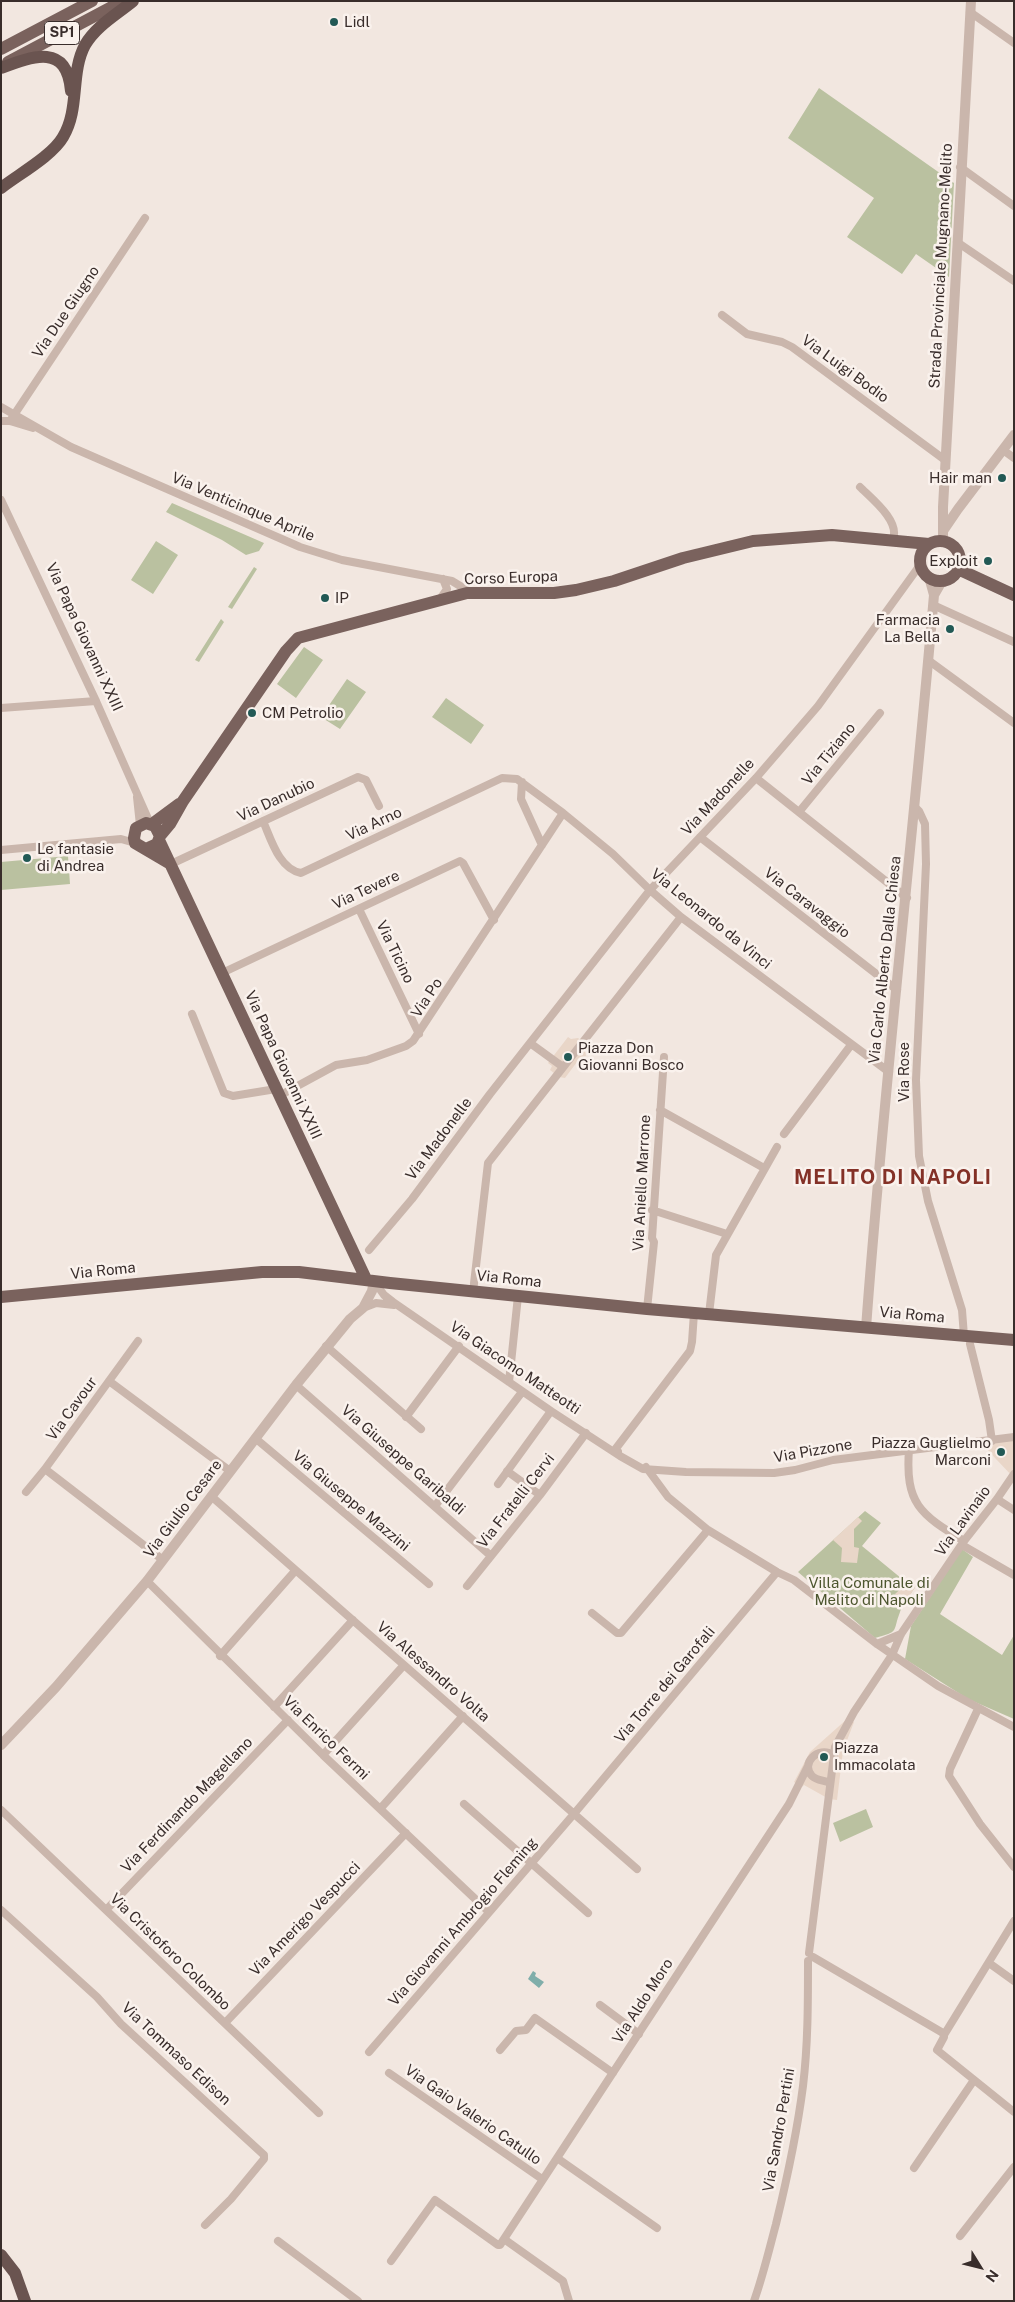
<!DOCTYPE html>
<html>
<head>
<meta charset="utf-8">
<style>
	body { margin:0 }
	#map { position:relative; width:1015px; height:2302px; overflow:hidden; background:#f2e7e0; font-family:"Public Sans",sans-serif }
	canvas { display:block }
	.frame { position:absolute; inset:0; border:2px solid #392d2b; pointer-events:none }
	.north { position:absolute; left:955px; top:2242px; width:50px; height:50px; -webkit-text-stroke:4px #faf2ed; paint-order:stroke; rotate:126deg; font-size:14px; font-weight:700; line-height:20px; text-align:center; color:#392d2b }
	.north::after { content:''; display:block; margin:auto; width:18px; height:22px; background:#392d2b; clip-path:polygon(50% 0,100% 100%,50% 72%,0 100%) }
</style>
</head>
<body>
<div id="map">
<canvas width="1015" height="2302"></canvas>
<div class="frame"></div>
<div class="north">N</div>
</div>
<script>
const ctx = document.querySelector('canvas').getContext('2d');
ctx.lineJoin = 'round';
function fill(path, color) {
  ctx.fillStyle = color;
  ctx.fill(path, 'evenodd');
}
function stroke(path, color, width, dash) {
  ctx.strokeStyle = color;
  ctx.lineWidth = width;
  ctx.lineCap = dash ? 'butt' : 'round';
  ctx.setLineDash(dash || []);
  ctx.stroke(path);
}
function label(font, color, halo, rows, align = 'center') {
  ctx.font = font + ' "Public Sans",sans-serif';
  ctx.lineWidth = 5;
  ctx.setLineDash([]);
  ctx.textBaseline = 'middle';
  ctx.strokeStyle = halo;
  ctx.fillStyle = color;
  for (const [text, x, y, turn = 0] of rows) {
    ctx.save();
    ctx.translate(x, y);
    ctx.rotate((+turn || 0) * Math.PI / 180);
    ctx.textAlign = isNaN(turn) ? turn : align;
    if (halo) ctx.strokeText(text, 0, 0);
    ctx.fillText(text, 0, 0);
    ctx.restore();
  }
}
fill(new Path2D(`
	M 819,88 L 954,183 L 949,277 L 916,254 L 902,274 L 847,237 L 874,198 L 788,138 Z
	M 172,503 L 264,543 L 259,551 L 246,555 L 222,540 L 166,512 Z
	M 156,541 L 178,555 L 153,594 L 131,580 Z
	M 254,567 L 257,569 L 232,609 L 228,607 Z
	M 221,619 L 224,622 L 199,662 L 195,660 Z
	M 304,647 L 323,660 L 296,698 L 277,684 Z
	M 347,679 L 366,692 L 340,729 L 321,717 Z
	M 446,698 L 484,725 L 471,744 L 432,717 Z
	M 68,856 L 70,884 L 1,890 L 1,862 Z
	M 865,1511 L 881,1523 L 862,1546 L 907,1583 L 917,1584 C 912,1593 903,1602 900,1612 C 892,1633 900,1631 875,1638 L 798,1572 Z
	M 962,1549 L 973,1557 L 940,1614 L 1002,1655 L 1014,1635 L 1014,1719 L 968,1699 L 905,1659 L 911,1626 Z
	M 866,1809 L 873,1827 L 840,1842 L 833,1823 Z`), '#bac1a0');
fill(new Path2D(`
	M 568,1037 L 571,1039 L 578,1038 L 583,1042 L 586,1056 L 580,1058 L 565,1078 L 559,1077 L 550,1070 L 552,1066 L 548,1063 Z
	M 1014,1434 L 1014,1478 L 978,1440 Z
	M 858,1517 L 862,1521 L 854,1529 L 854,1547 L 859,1548 L 857,1563 L 841,1562 L 842,1548 L 833,1540 Z
	M 907,1583 L 917,1584 L 902,1608 L 895,1594 Z
	M 847,1719 L 854,1722 L 843,1751 L 837,1800 L 829,1799 L 804,1785 L 802,1787 L 794,1782 L 810,1752 Z`), '#e9d6c8');
fill(new Path2D(`
	M 533,1971 L 536,1973 L 535,1976 L 544,1982 L 539,1988 L 528,1979 Z`), '#80aeaa');
stroke(new Path2D(`
	M 970,12 L 1014,43
	M 960,167 L 1014,206
	M 957,242 L 1014,281
	M 722,315 L 747,334 L 782,342 L 792,347 L 945,460
	M 1,407 L 71,447 L 300,547 L 342,560 L 452,581 L 470,592
	M 1,421 L 10,421 L 33,428
	M 10,421 L 145,218
	M 1003,450 L 1014,458
	M 860,487 C 872,499 900,521 893,539
	M 1,500 L 96,701 L 150,823
	M 440,599 L 447,589 L 443,579
	M 933,605 L 1014,642
	M 928,660 L 1014,723
	M 1,708 L 96,701
	M 756,778 L 907,898
	M 522,782 L 521,799 L 542,845
	M 137,797 L 140,825
	M 914,806 L 919,811 L 925,824 L 926,864 L 916,1080 L 919,1156 L 928,1201 L 962,1310 L 964,1336
	M 799,812 L 880,713
	M 263,821 C 271,839 279,869 301,873 L 502,778 L 517,779 L 563,813 L 613,854 L 650,890 L 681,917 L 889,1072
	M 700,837 L 897,990
	M 1,850 L 121,839 L 135,843
	M 171,864 L 358,777 L 366,780 L 379,806
	M 359,909 L 419,1034
	M 222,973 L 460,861 L 463,863 L 494,920
	M 192,1014 L 224,1093 L 233,1096 L 276,1089
	M 530,1043 L 563,1067
	M 279,1096 L 336,1065 L 367,1060 L 406,1046 L 413,1041 L 563,813
	M 660,1110 L 764,1168
	M 784,1134 L 851,1045
	M 652,1210 L 727,1234
	M 369,1250 L 412,1199 L 490,1094 L 650,890 L 756,778 L 818,706 L 920,565
	M 374,1281 L 384,1295 L 393,1302 L 551,1411 L 620,1456 L 643,1469 L 686,1472 L 774,1473 L 795,1470 L 833,1460 L 1014,1437
	M 473,1292 L 488,1163 L 681,917
	M 363,1308 L 376,1303 L 394,1305
	M 647,1309 L 654,1242 L 652,1238 L 664,1057
	M 709,1314 L 716,1255 L 777,1147
	M 970,1344 L 989,1420 L 992,1441
	M 326,1346 L 421,1429
	M 109,1381 L 230,1471
	M 509,1382 L 518,1296
	M 296,1385 L 491,1556
	M 406,1417 L 459,1346
	M 255,1438 L 429,1584
	M 909,1449 C 905,1504 920,1514 964,1541
	M 618,1452 L 614,1451 L 690,1351 L 692,1342 L 694,1313
	M 646,1467 L 668,1497 L 708,1530 L 777,1572 L 794,1580 L 877,1644 L 938,1686 L 1014,1727
	M 45,1469 L 163,1560
	M 507,1471 L 540,1495
	M 498,1484 L 551,1411
	M 26,1492 L 45,1469 L 138,1341
	M 211,1496 L 637,1869
	M 997,1499 L 1014,1510
	M 435,1506 L 522,1392
	M 962,1545 L 1014,1575
	M 147,1581 L 323,1755 L 489,1912
	M 467,1586 L 540,1495 L 586,1433
	M 592,1613 L 617,1633 L 621,1633 L 708,1530
	M 877,1644 L 901,1634
	M 220,1656 L 295,1571
	M 274,1707 L 353,1620
	M 978,1709 L 950,1769 L 949,1776 L 980,1824 L 1014,1867
	M 323,1755 L 404,1665
	M 830,1783 C 824,1780 817,1781 812,1776 C 800,1764 818,1745 833,1755
	M 464,1804 L 588,1913
	M 380,1809 L 463,1716
	M 1,1810 L 319,2113
	M 1,1910 L 97,1997 L 121,2024 L 264,2155 L 264,2159 L 231,2199 L 205,2225
	M 106,1910 L 288,1720
	M 809,1953 L 835,1747 L 854,1712 L 892,1655 L 901,1634 L 964,1541 L 997,1499 L 1014,1474
	M 813,1957 L 943,2033 L 944,2037 L 937,2050 L 1014,2112
	M 989,1963 L 1014,1981
	M 600,2005 L 639,2034
	M 225,2023 L 406,1833
	M 944,2035 L 1014,1921
	M 500,2050 L 516,2031 L 526,2030 L 535,2018 L 613,2073
	M 369,2052 L 573,1815 L 777,1572
	M 389,2073 L 542,2179
	M 557,2158 L 657,2228
	M 914,2168 L 974,2080
	M 960,2236 L 1014,2167
	M 504,2239 L 563,2281 L 569,2301
	M 278,2241 L 358,2301
	M 391,2261 L 435,2200 L 498,2245 L 500,2245 L 789,1804 L 808,1766
	M 754,2301 C 763,2276 769,2250 776,2224 C 787,2179 797,2133 803,2086 C 808,2045 808,2003 808,1961`), '#cab6ac', 8);
stroke(new Path2D(`
	M 943,531 L 958,509 L 1014,435
	M 943,541 L 943,507 L 971,1
	M 934,595 L 942,581
	M 866,1328 C 884,1083 913,839 934,595 L 929,577
	M 1,1745 L 56,1687 L 147,1581 L 296,1385 L 350,1319 L 363,1308 L 372,1291 L 374,1281`), '#cab6ac', 10);
stroke(new Path2D(`
	M 1,49 L 92,1
	M 8,62 L 123,1
	M920 561a20 20 0 1 1 40 0a20 20 0 1 1-40 0Z
	M 958,569 L 1014,595
	M 152,824 L 179,804
	M 160,836 L 170,824 L 183,801 L 286,651 L 298,638 L 467,593 L 554,593 L 576,590 L 614,581 L 683,558 L 753,541 L 832,535 L 929,544
	M 159,840 L 366,1279
	M 146,849 L 157,844 L 160,836 L 155,826 L 146,823 L 136,828 L 134,838 L 135,843 L 169,863
	M 1,1297 L 262,1272 L 299,1272 L 390,1283 L 647,1309 L 1014,1340`), '#7a625d', 12);
stroke(new Path2D(`
	M 1,68 C 33,56 67,43 71,91
	M 1,188 C 19,174 52,156 63,137 C 80,109 70,73 85,45 C 96,26 116,15 133,1
	M 1,2255 L 15,2273 L 25,2301`), '#6a5450', 12);
for (const [x, y, r, color] of [
	[334,22,5,"#225955"],
	[1002,478,5,"#225955"],
	[988,561,5,"#225955"],
	[325,598,5,"#225955"],
	[950,629,5,"#225955"],
	[252,713,5,"#225955"],
	[27,858,5,"#225955"],
	[568,1057,5,"#225955"],
	[1001,1452,5,"#225955"],
	[824,1757,5,"#225955"]
]) {
  const dot = new Path2D();
  dot.arc(x, y, r, 0, 2 * Math.PI);
  ctx.fillStyle = color;
  ctx.fill(dot);
  stroke(dot, '#faf2ed', 2);
}
for (const [x, y, w] of [
	[62,33,35]
]) {
  const box = new Path2D();
  box.roundRect(x - w / 2, y - 11.5, w, 23, 4);
  ctx.fillStyle = '#faf2ed';
  ctx.fill(box);
  stroke(box, '#392d2b', 1);
}
label('bold 14px', '#392d2b', null, [
	["SP1",62,33]
]);
label('15px', '#392d2b', '#faf2ed', [
	["Lidl",344,22],
	["Hair man",992,478,"right"],
	["Exploit",978,561,"right"],
	["IP",335,598],
	["Farmacia",940,620,"right"],
	["La Bella",940,637,"right"],
	["CM Petrolio",262,713],
	["Le fantasie",37,849],
	["di Andrea",37,866],
	["Piazza Don",578,1048],
	["Giovanni Bosco",578,1065],
	["Piazza Guglielmo",991,1443,"right"],
	["Marconi",991,1460,"right"],
	["Piazza",834,1748],
	["Immacolata",834,1765]
], 'left');
label('15px', '#392d2b', '#faf2ed', [
	["Strada Provinciale Mugnano-Melito",941,266,-87],
	["Via Due Giugno",66,312,-56],
	["Via Luigi Bodio",845,369,36],
	["Via Venticinque Aprile",243,507,23],
	["Corso Europa",511,578,-2],
	["Via Papa Giovanni XXIII",84,637,65],
	["Via Tiziano",829,754,-51],
	["Via Madonelle",718,797,-47],
	["Via Danubio",276,800,-25],
	["Via Arno",374,824,-25],
	["Via Tevere",366,890,-25],
	["Via Caravaggio",807,903,38],
	["Via Leonardo da Vinci",711,919,39],
	["Via Ticino",395,952,64],
	["Via Carlo Alberto Dalla Chiesa",885,960,-84],
	["Via Po",427,998,-57],
	["Via Papa Giovanni XXIII",283,1065,65],
	["Via Rose",904,1072,-90],
	["Via Madonelle",439,1139,-53],
	["Via Aniello Marrone",642,1183,-87],
	["Via Roma",103,1271,-6],
	["Via Roma",509,1279,6],
	["Via Roma",912,1315,5],
	["Via Giacomo Matteotti",515,1368,34],
	["Via Cavour",72,1409,-54],
	["Via Pizzone",813,1451,-10],
	["Via Giuseppe Garibaldi",403,1460,41],
	["Via Giuseppe Mazzini",351,1501,40],
	["Via Fratelli Cervi",516,1501,-52],
	["Via Giulio Cesare",183,1509,-53],
	["Via Lavinaio",963,1521,-54],
	["Via Alessandro Volta",433,1672,41],
	["Via Torre dei Garofali",665,1685,-50],
	["Via Enrico Fermi",326,1738,44],
	["Via Ferdinando Magellano",187,1805,-46],
	["Via Amerigo Vespucci",305,1919,-46],
	["Via Giovanni Ambrogio Fleming",463,1922,-49],
	["Via Cristoforo Colombo",170,1952,44],
	["Via Aldo Moro",643,2001,-57],
	["Via Tommaso Edison",176,2054,43],
	["Via Gaio Valerio Catullo",473,2115,35],
	["Via Sandro Pertini",779,2130,-80]
]);
label('15px', '#4d562f', '#faf2ed', [
	["Villa Comunale di",869,1583],
	["Melito di Napoli",869,1600]
]);
ctx.letterSpacing = '1px';
label('bold 20px', '#843127', '#faf2ed', [
	["MELITO DI NAPOLI",893,1178]
]);
ctx.letterSpacing = '0px';
</script>
</body>
</html>
